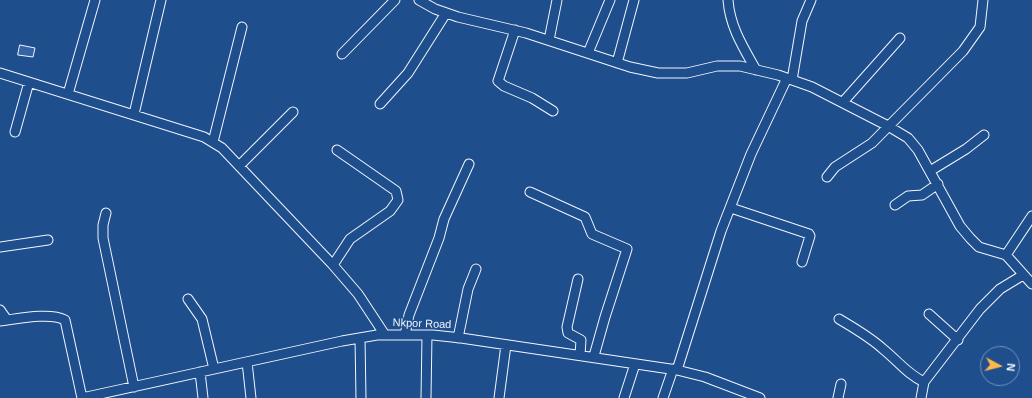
<!DOCTYPE html>
<html>
<head>
<meta charset="utf-8">
<style>
	body { margin:0 }
	#map { position:relative; width:1032px; height:398px; overflow:hidden; background:#1f4e8c; font-family:Arial,sans-serif }
	canvas { display:block }
	.north { position:absolute; left:980px; top:346px; width:40px; height:40px; box-sizing:border-box; background:#1f4e8c; border:1px solid #7391ba; border-radius:50%; rotate:97deg; font-size:11px; font-weight:700; line-height:16px; text-align:center; color:#f2f6ff }
	.north::after { content:''; display:block; margin:auto; width:14px; height:18px; background:#ffb74d; clip-path:polygon(50% 0,100% 100%,50% 72%,0 100%) }
</style>
</head>
<body>
<div id="map">
<canvas width="1032" height="398"></canvas>
<div class="north">N</div>
</div>
<script>
const ctx = document.querySelector('canvas').getContext('2d');
ctx.lineJoin = 'round';
function fill(path, color) {
  ctx.fillStyle = color;
  ctx.fill(path, 'evenodd');
}
function stroke(path, color, width, dash) {
  ctx.strokeStyle = color;
  ctx.lineWidth = width;
  ctx.lineCap = dash ? 'butt' : 'round';
  ctx.setLineDash(dash || []);
  ctx.stroke(path);
}
function label(font, color, halo, rows, align = 'center') {
  ctx.font = font + ' Arial,sans-serif';
  ctx.lineWidth = 3;
  ctx.setLineDash([]);
  ctx.textBaseline = 'middle';
  ctx.strokeStyle = halo;
  ctx.fillStyle = color;
  for (const [text, x, y, turn = 0] of rows) {
    ctx.save();
    ctx.translate(x, y);
    ctx.rotate((+turn || 0) * Math.PI / 180);
    ctx.textAlign = isNaN(turn) ? turn : align;
    if (halo) ctx.strokeText(text, 0, 0);
    ctx.fillText(text, 0, 0);
    ctx.restore();
  }
}
const building = new Path2D(`
	M 20,45 L 35,48 L 33,57 L 18,55 Z`);
fill(building, '#3563a3');
stroke(building, '#f2f6ff', 1);
const minor = new Path2D(`
	M 419,0 L 435,9 L 458,17 L 526,33 L 630,67 L 658,73 L 687,73 L 717,66 L 740,66 L 778,75 L 812,87 L 888,126 L 908,138 L 918,150 L 960,226 L 970,238 L 979,247 L 1006,255 L 1032,284
	M 728,0 C 730,27 743,47 756,70
	M 515,30 L 498,81 L 504,86 L 532,98 L 553,111
	M 549,40 L 557,0
	M 588,53 L 610,0
	M 342,54 L 395,0
	M 617,63 L 634,0
	M 0,73 L 204,137 L 222,148 L 333,265 L 358,294 L 385,335
	M 792,80 L 802,21 L 811,0
	M 68,94 L 95,0
	M 843,102 L 900,38
	M 380,104 L 408,73 L 446,13
	M 134,114 L 161,0
	M 15,132 L 29,82
	M 213,142 L 242,27
	M 239,166 L 293,112
	M 930,171 L 966,149 L 984,135
	M 827,177 L 835,167 L 872,143 L 963,51 L 980,27 L 983,0
	M 530,192 L 585,217 L 592,234 L 627,249 L 605,317 L 594,356
	M 895,205 L 908,196 L 922,195 L 938,184
	M 731,208 L 809,234 L 810,236 L 802,262
	M 106,213 L 103,225 L 103,238 L 134,387
	M 0,247 L 48,240
	M 1006,255 L 1032,216
	M 333,265 L 350,239 L 390,211 L 398,200 L 396,191 L 337,150
	M 578,279 L 567,327 L 568,333 L 581,340 L 580,355
	M 188,299 L 202,319 L 214,369
	M 0,310 L 7,320
	M 929,314 L 958,340
	M 839,319 C 854,328 870,337 883,349 C 898,361 907,374 924,382
	M 0,321 C 17,319 50,312 65,320 L 82,398
	M 405,335 L 409,315 L 439,238 L 444,219 L 469,164
	M 360,338 L 361,398
	M 458,338 L 468,289 L 476,269
	M 247,362 L 251,398
	M 677,370 L 721,231 L 751,154 L 787,78
	M 200,372 L 203,398
	M 82,398 L 342,341 L 377,335 L 433,335 L 461,338 L 677,370 L 705,377 L 760,398
	M 426,398 L 427,335
	M 499,398 L 506,345
	M 624,398 L 635,364
	M 663,398 L 673,369
	M 838,398 L 841,384
	M 921,398 L 924,382 L 980,309 L 1000,289 L 1023,275`);
stroke(minor, '#f2f6ff', 11);
stroke(minor, '#1f4e8c', 9);
label('11px', '#f2f6ff', '#1f4e8c', [
	["Nkpor Road",422,324,2]
]);
</script>
</body>
</html>
